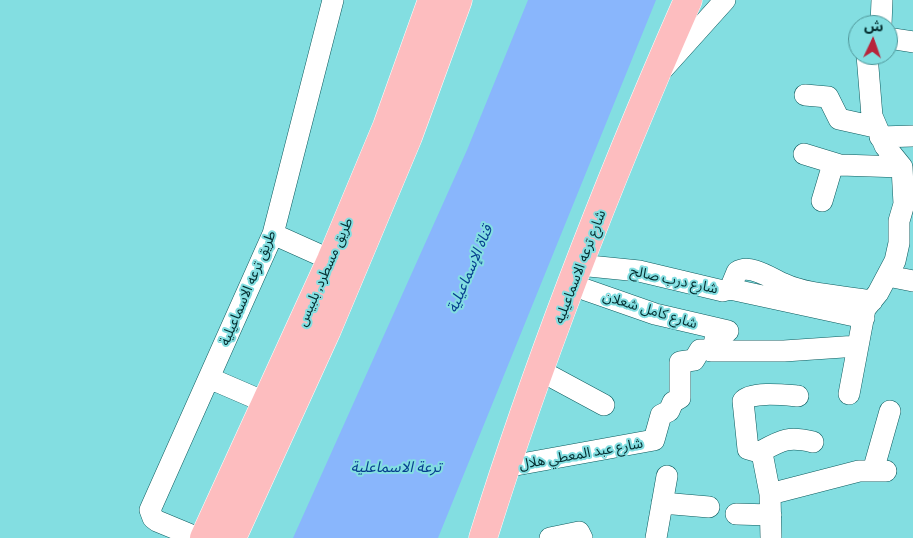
<!DOCTYPE html>
<html>
<head>
<meta charset="utf-8">
<style>
	body { margin:0 }
	#map { position:relative; width:913px; height:538px; overflow:hidden; background:#83dee1; font-family:"Public Sans","Noto Sans Arabic",sans-serif }
	canvas { display:block }
	.north { position:absolute; left:848px; top:15px; width:50px; height:50px; box-sizing:border-box; background:#83dee1; border:1px solid #50979a; border-radius:50%; rotate:3deg; font-size:14px; font-weight:700; line-height:20px; text-align:center; color:#032d2f }
	.north::after { content:''; display:block; margin:auto; width:18px; height:22px; background:#b7253b; clip-path:polygon(50% 0,100% 100%,50% 72%,0 100%) }
</style>
</head>
<body>
<div id="map">
<canvas width="913" height="538"></canvas>
<div class="north">ش</div>
</div>
<script>
const ctx = document.querySelector('canvas').getContext('2d');
ctx.lineJoin = 'round';
function fill(path, color) {
  ctx.fillStyle = color;
  ctx.fill(path, 'evenodd');
}
function stroke(path, color, width, dash) {
  ctx.strokeStyle = color;
  ctx.lineWidth = width;
  ctx.lineCap = dash ? 'butt' : 'round';
  ctx.setLineDash(dash || []);
  ctx.stroke(path);
}
function label(font, color, halo, rows, align = 'center') {
  ctx.font = font + ' "Public Sans","Noto Sans Arabic",sans-serif';
  ctx.lineWidth = 4;
  ctx.setLineDash([]);
  ctx.textBaseline = 'middle';
  ctx.strokeStyle = halo;
  ctx.fillStyle = color;
  for (const [text, x, y, turn = 0] of rows) {
    ctx.save();
    ctx.translate(x, y);
    ctx.rotate((+turn || 0) * Math.PI / 180);
    ctx.textAlign = isNaN(turn) ? turn : align;
    if (halo) ctx.strokeText(text, 0, 0);
    ctx.fillText(text, 0, 0);
    ctx.restore();
  }
}
fill(new Path2D(`
	M 528,0 L 656,0 L 438,538 L 293,538 L 467,150 Z`), '#89b6fc');
const minor = new Path2D(`
	M 881,25 L 882,0
	M 888,38 L 913,42
	M 663,69 L 725,0
	M 805,95 L 828,97 L 839,119 L 875,127
	M 880,137 L 913,136
	M 804,154 L 840,165 L 902,167
	M 822,201 L 833,164
	M 273,234 L 331,260
	M 579,265 L 639,271 L 723,291 L 730,289 L 737,272 C 750,263 772,279 784,284 C 807,295 845,296 872,301
	M 888,276 L 913,281
	M 572,285 L 655,314 L 728,331
	M 730,289 L 864,318
	M 711,351 L 784,351 L 858,346
	M 541,371 L 604,405
	M 209,378 L 267,403
	M 849,394 L 865,309 L 878,293 L 895,261 L 899,243 L 899,221 L 904,204 L 902,167 L 885,146 L 872,116 L 867,55
	M 760,452 C 782,440 788,436 813,442
	M 505,467 L 654,440 L 661,415 L 669,411 L 673,402 L 680,398 L 680,362 L 694,360 L 700,350 L 713,350 L 717,329
	M 873,471 L 890,411
	M 770,494 L 859,471 L 886,471
	M 662,503 L 709,507
	M 736,514 L 771,515
	M 198,538 L 157,521 L 153,518 L 150,510 L 273,234 L 333,0
	M 550,538 L 579,532 L 582,538
	M 656,538 L 667,476
	M 771,538 L 770,494 L 762,453 L 748,449 L 743,401 C 750,391 786,395 798,396`);
const major = new Path2D(`
	M 204,538 L 331,260 L 387,126 L 432,0
	M 232,538 L 327,330 L 408,137 L 458,0
	M 483,538 C 540,355 611,175 688,0`);
stroke(minor, '#0c5b5e', 22);
stroke(major, '#fff', 29);
stroke(minor, '#fff', 21);
stroke(major, '#fdbdbf', 28);
label('14px', '#032d2f', '#83dee1', [
	["شارع ترعه الاسماعيليه",580,267,-69],
	["طريق مسطرد, بلبيس",325,272,-66],
	["شارع درب صالح",674,280,12],
	["طريق ترعه الاسماعيلية",248,288,-67],
	["شارع كامل شعلان",650,310,17],
	["شارع عبد المعطي هلال",581,454,-10]
]);
label('italic 15px', '#063f8e', '#83dee1', [
	["قناة الإسماعيلية",470,269,-67],
	["ترعة الاسماعلية",396,467]
]);
</script>
</body>
</html>
